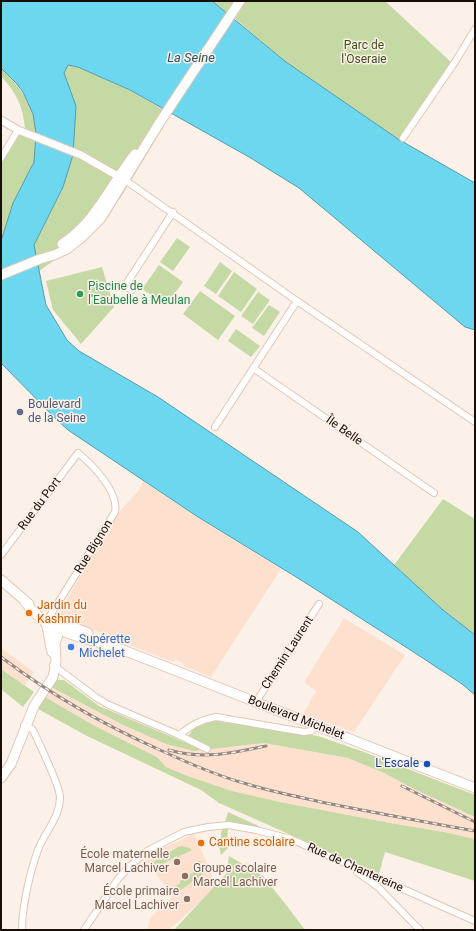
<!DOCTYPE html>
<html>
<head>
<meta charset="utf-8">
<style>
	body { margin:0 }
	#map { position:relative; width:476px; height:931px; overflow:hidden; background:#fcf1e9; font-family:Roboto,sans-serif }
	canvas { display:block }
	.frame { position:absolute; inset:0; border:2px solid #170e08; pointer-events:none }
</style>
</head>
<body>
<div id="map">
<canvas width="476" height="931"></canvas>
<div class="frame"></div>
</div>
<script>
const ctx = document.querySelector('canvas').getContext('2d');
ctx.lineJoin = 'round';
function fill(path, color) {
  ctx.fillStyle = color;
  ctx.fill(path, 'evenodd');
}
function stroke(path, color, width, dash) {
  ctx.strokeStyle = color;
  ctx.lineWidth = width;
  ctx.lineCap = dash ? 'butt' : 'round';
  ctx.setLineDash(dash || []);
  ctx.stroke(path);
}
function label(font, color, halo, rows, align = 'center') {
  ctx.font = font + ' Roboto,sans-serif';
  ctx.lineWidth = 3;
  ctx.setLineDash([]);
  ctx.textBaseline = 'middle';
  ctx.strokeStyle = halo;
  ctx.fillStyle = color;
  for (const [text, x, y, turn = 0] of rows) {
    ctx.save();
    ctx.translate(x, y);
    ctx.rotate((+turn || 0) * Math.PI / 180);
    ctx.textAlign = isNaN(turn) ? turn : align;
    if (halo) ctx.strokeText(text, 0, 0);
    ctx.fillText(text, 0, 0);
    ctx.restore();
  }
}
fill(new Path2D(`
	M 143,481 L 198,518 L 281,569 L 211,677 L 184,666 L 183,663 L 176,660 L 173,662 L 114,639 L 58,614 L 117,514 L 139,490 Z
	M 344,618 L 405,655 L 354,732 L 303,714 L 316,691 L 304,682 Z
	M 1,648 L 34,672 L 25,686 L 1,669 Z
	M 51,687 L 123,725 L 166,744 L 194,751 L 204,751 L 211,746 L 231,747 L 264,743 L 348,758 L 384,773 L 414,789 L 475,817 L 475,839 L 444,832 L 390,823 L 280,802 L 232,791 L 188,776 L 166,767 L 157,757 L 95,726 L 45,697 Z
	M 194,834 L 208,865 L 216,887 L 169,930 L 147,930 L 150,918 L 173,896 L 143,857 Z`), '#fde1ce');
fill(new Path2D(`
	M 212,1 L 234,1 L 227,13 Z
	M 245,1 L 385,1 L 451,62 L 398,139 L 286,62 L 233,17 Z
	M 68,65 L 78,67 L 129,90 L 171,114 L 121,197 L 89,236 L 39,271 L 34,245 L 63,187 L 76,106 L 64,73 Z
	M 1,68 C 14,82 27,95 33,114 C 35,120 35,127 36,133 L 25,128 C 22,104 17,94 1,76 Z
	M 23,135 L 35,140 L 34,162 L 13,203 L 1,241 L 1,161 L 17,136 Z
	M 177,238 L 190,247 L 173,271 L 160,262 Z
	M 220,262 L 232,271 L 216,294 L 204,286 Z
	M 159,265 L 183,282 L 166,305 L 142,289 Z
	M 102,267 L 114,307 L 81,344 L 53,310 L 46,281 Z
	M 234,272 L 257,289 L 241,312 L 218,296 Z
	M 200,291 L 235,316 L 218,340 L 183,314 Z
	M 258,292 L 270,300 L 253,324 L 241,316 Z
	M 269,305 L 280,312 L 264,336 L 252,328 Z
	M 236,329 L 260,346 L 251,357 L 228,341 Z
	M 443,499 L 475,519 L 475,635 L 443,610 L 394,565 Z
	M 1,669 L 34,692 L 23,707 L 1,689 Z
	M 57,680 L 64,680 L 99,706 L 184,742 L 194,728 L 210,720 L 318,736 L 364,752 L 475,795 L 475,817 L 414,789 L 384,773 L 348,758 L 264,743 L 194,751 L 166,744 L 123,725 L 51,687 Z
	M 45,697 L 95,726 L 157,757 L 166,767 L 188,776 L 232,791 L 280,802 L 390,823 L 444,832 L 475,839 L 475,881 L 385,852 L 379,874 L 219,803 L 201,790 L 87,736 L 38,709 Z
	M 228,812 L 261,827 L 225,822 Z
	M 228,828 L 227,843 L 229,843 L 231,845 L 221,855 L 219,846 L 222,829 Z
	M 182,846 L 190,848 L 192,850 L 178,857 L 177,856 L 154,869 L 150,864 L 178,847 Z
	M 229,856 L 263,876 L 287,906 L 305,930 L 174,930 L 226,874 Z
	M 200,860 L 205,873 L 179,891 L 177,896 L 172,889 L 180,883 L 180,881 L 191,874 L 198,869 L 196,866 Z`), '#c5d9a5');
const water = new Path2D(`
	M 1,1 L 212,1 L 286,62 L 398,139 L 475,183 L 475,330 L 465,327 L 299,188 L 249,157 L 130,90 L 78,67 L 68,65 L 64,73 L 76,106 L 73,155 L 63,187 L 34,245 L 46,305 L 67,340 L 79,351 L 158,397 L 358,532 L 443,610 L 475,635 L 475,695 L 462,684 L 412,651 L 301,580 L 198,517 L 68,430 L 56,419 L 1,363 L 1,241 L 13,203 L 34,162 L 36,133 L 33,114 L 23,92 L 16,83 L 1,68 Z`);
fill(water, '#6ed7f0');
stroke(water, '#549baa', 1);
const minor = new Path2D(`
	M 403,138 L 455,62 L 475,29
	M 1,158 L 18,130
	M 125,180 L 297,301 L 475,422
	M 132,290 L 125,286 L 173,212
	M 253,368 L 434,493
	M 215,427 L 297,301
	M 1,555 L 78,453 C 93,465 119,492 115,512 L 46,622
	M 53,665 L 97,698 L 109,705 L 179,735 L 207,749
	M 256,702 L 319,604
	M 179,735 C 192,725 200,720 216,717 L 304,732 L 311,731 L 315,725
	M 357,872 L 378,887 L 420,930
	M 22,930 C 22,906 30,872 38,850 C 45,831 60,818 60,797 C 59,783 40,746 34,732 L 32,729 L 24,725
	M 84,930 L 118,879 L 129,867 L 147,851 L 184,832 L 208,827 L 229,825 L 256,830 L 291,839 L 475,921`);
const tertiary = new Path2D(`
	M 1,120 L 18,130 L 81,155 L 123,179`);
const primary = new Path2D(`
	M 62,244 C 96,222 111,184 135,154
	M 1,275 L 40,259 L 54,255 L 67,249 L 81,238 L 101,218 L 160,122 L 240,1
	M 1,580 L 29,604
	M 25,602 C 31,609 37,616 45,622 C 63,635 96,641 118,648 L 475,788
	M 52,619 L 88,633
	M 46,623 C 49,632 49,642 52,652
	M 1,778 L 11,764 L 34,706 L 53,677 L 56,661 L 55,644 L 58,634 L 55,624`);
stroke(minor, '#e1c6b3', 8);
stroke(tertiary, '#e1c6b3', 9);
stroke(primary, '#e1c6b3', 11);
stroke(minor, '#fff', 6);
stroke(tertiary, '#fff', 7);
stroke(primary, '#fff', 9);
const rail = new Path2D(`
	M 1,657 C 50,694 104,725 160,750 C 188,763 217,776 247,784 C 273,792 300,797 326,803 C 376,813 425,822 475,831
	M 169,750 C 204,760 232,753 266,746
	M 402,786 L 475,822`);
stroke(rail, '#928881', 3);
stroke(rail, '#fcf1e9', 1.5, [4.5]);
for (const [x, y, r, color] of [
	[80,294,4,"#2e9e5b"],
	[20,412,4,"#5c6f8a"],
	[29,613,4,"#e8710a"],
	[71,647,4,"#3f7fe0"],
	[427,764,4,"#1a4fb4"],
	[201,843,4,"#e8710a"],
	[177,862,4,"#8d6e63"],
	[185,876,4,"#8d6e63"],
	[187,899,4,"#8d6e63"]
]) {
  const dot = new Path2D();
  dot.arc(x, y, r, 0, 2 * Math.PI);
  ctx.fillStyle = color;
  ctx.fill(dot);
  stroke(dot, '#fcf1e9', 1.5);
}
label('12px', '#3d4e19', '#fcf1e9', [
	["Parc de",364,46],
	["l'Oseraie",364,60]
]);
label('12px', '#27864d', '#fcf1e9', [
	["Piscine de",88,287],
	["l'Eaubelle à Meulan",88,301]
], 'left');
label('12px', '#4e5e75', '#fcf1e9', [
	["Boulevard",28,405],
	["de la Seine",28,419]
], 'left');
label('12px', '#170e08', '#fcf1e9', [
	["Île Belle",344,431,35],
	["Rue du Port",40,504,-53],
	["Rue Bignon",94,547,-58],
	["Chemin Laurent",288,653,-57],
	["Boulevard Michelet",296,718,21],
	["Rue de Chantereine",355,868,24]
]);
label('12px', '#c56008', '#fcf1e9', [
	["Jardin du",37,606],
	["Kashmir",37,620],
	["Cantine scolaire",209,843]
], 'left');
label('12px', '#366cbe', '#fcf1e9', [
	["Supérette",79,640],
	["Michelet",79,654]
], 'left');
label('12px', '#164399', '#fcf1e9', [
	["L'Escale",419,764]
], 'right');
label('12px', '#785e54', '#fcf1e9', [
	["École maternelle",169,855],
	["Marcel Lachiver",169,869],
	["Groupe scolaire",193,869,"left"],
	["Marcel Lachiver",193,883,"left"],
	["École primaire",179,892],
	["Marcel Lachiver",179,906]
], 'right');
label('italic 13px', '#295661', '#fcf1e9', [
	["La Seine",191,59]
]);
</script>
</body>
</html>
